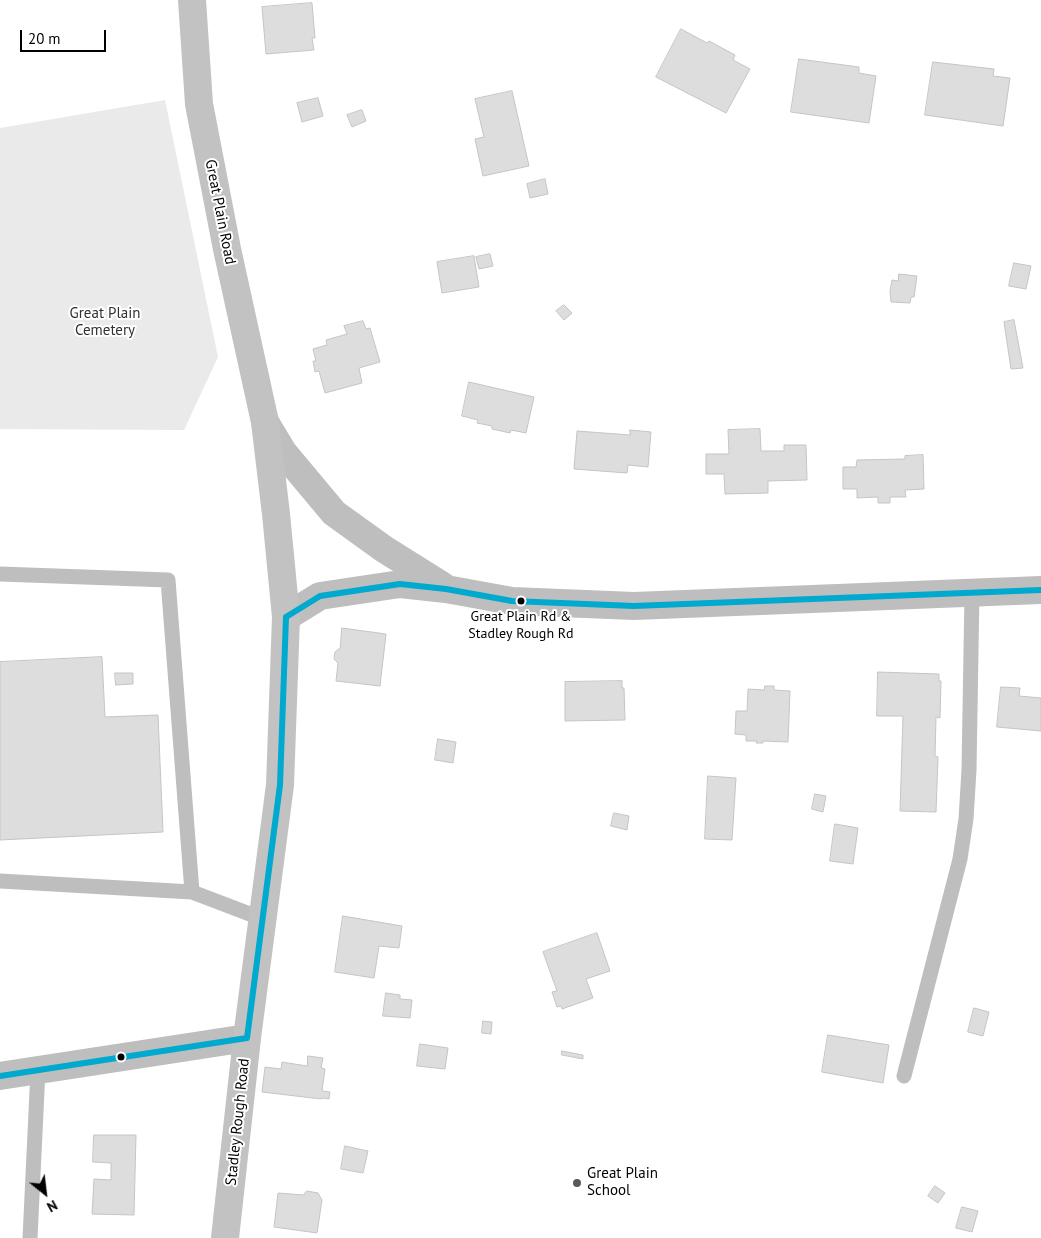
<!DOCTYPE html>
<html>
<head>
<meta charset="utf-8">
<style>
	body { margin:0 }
	#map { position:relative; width:1041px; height:1238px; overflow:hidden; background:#fff; font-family:"PT Sans",sans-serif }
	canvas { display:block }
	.north { position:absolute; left:20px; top:1168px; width:50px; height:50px; -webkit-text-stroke:4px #fff; paint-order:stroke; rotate:151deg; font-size:14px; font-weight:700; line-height:20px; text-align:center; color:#000 }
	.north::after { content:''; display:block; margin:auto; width:18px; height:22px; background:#000; clip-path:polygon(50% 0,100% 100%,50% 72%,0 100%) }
	.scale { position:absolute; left:20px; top:30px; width:86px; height:22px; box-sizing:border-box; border:2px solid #000; border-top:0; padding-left:6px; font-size:15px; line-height:18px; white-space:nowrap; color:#000; -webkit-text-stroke:4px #fff; paint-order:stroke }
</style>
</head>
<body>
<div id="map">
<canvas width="1041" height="1238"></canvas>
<div class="north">N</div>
<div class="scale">20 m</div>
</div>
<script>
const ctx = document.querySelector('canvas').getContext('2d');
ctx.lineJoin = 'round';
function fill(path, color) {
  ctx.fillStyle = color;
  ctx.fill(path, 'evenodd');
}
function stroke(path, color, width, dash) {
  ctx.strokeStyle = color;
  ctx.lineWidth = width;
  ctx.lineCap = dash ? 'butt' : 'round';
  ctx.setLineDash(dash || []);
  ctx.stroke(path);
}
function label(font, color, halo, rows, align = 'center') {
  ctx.font = font + ' "PT Sans",sans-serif';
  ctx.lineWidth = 4;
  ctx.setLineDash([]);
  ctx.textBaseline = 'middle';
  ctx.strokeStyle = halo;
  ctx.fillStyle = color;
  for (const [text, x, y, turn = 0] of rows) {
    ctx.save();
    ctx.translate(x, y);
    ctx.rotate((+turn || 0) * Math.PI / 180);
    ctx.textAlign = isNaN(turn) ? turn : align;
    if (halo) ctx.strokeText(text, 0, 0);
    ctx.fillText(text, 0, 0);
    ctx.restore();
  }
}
fill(new Path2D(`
	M 165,100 L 218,357 L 184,430 L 0,429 L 0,128 Z`), '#eaeaea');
const building = new Path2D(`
	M 312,3 L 315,38 L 312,38 L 314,50 L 266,54 L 262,7 Z
	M 681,29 L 707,43 L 709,41 L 735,55 L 733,60 L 750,69 L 726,113 L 656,77 Z
	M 799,59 L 859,67 L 859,73 L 876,76 L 869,123 L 791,112 Z
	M 933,62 L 994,69 L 993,76 L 1010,78 L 1003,126 L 925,115 Z
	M 512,91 L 529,166 L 483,176 L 475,139 L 484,137 L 475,99 Z
	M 318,98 L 323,116 L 302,122 L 297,103 Z
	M 362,110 L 366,121 L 352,127 L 347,115 Z
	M 545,179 L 548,194 L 530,198 L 527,184 Z
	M 490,254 L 493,266 L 479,269 L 476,257 Z
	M 474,256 L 479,287 L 442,293 L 437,262 Z
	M 1014,263 L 1031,266 L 1026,289 L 1009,286 Z
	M 899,274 L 917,276 L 914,297 L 911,297 L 910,303 L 891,302 L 890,291 L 892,280 L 898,281 Z
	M 564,305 L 572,313 L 564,320 L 556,311 Z
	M 1014,320 L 1023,368 L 1011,369 L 1004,322 Z
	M 363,321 L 366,329 L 370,328 L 380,362 L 359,368 L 362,383 L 325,393 L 319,371 L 315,372 L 313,361 L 316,361 L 313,349 L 327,345 L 326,340 L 347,334 L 344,326 Z
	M 469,382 L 534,397 L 526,433 L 511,430 L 510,433 L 492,429 L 492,426 L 477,423 L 478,420 L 462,416 Z
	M 760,429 L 761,451 L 784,451 L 784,445 L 806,445 L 807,480 L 768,481 L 768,493 L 725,494 L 724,474 L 706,474 L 706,454 L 729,454 L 728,430 Z
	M 630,430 L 651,432 L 648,467 L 628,465 L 627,473 L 574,469 L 577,431 L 630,435 Z
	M 923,455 L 924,489 L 905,490 L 906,497 L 890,497 L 890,503 L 878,503 L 878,497 L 857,498 L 857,489 L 843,489 L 843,467 L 856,467 L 857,460 L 905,459 L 905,456 Z
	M 342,628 L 386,634 L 380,686 L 336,681 L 338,663 L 334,659 L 335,652 L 340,648 Z
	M 102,657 L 105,717 L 158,715 L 163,832 L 0,840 L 0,662 Z
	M 878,672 L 939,674 L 939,681 L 941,681 L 940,718 L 936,717 L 935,756 L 938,757 L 936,812 L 900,811 L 903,716 L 877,716 Z
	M 115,673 L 133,673 L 133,684 L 116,685 Z
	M 622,681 L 622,688 L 624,688 L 625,720 L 565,721 L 565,682 Z
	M 765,686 L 774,686 L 774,690 L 790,691 L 788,742 L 763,741 L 763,743 L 756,743 L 757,741 L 746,741 L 746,735 L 735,734 L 736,711 L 747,711 L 748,689 L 764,690 Z
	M 1001,687 L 1020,688 L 1019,696 L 1041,698 L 1041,731 L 997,727 Z
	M 438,739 L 456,742 L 453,763 L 435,760 Z
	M 708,776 L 736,778 L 732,840 L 705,839 Z
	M 815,794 L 826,796 L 823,812 L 812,809 Z
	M 614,813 L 629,816 L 627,830 L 611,826 Z
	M 835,824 L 858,828 L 853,864 L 830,861 Z
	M 343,916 L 402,926 L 399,948 L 379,946 L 374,978 L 335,972 Z
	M 597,933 L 610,971 L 586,979 L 593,998 L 562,1009 L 561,1006 L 557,1007 L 552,992 L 557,991 L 543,952 Z
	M 386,993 L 400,995 L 400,999 L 412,1000 L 410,1018 L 383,1016 Z
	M 974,1008 L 989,1012 L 983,1036 L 968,1032 Z
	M 483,1021 L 492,1022 L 491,1034 L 482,1033 Z
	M 828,1035 L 889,1045 L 883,1083 L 822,1072 Z
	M 420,1044 L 448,1048 L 445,1069 L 417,1066 Z
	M 562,1051 L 583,1055 L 583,1059 L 562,1055 Z
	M 308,1056 L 323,1058 L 321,1068 L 325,1069 L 322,1091 L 330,1092 L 329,1099 L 322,1098 L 321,1099 L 262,1092 L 265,1067 L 281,1069 L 282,1062 L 307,1066 Z
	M 94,1135 L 136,1135 L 134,1215 L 92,1214 L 94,1179 L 111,1180 L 111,1163 L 93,1162 Z
	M 345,1146 L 368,1151 L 363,1173 L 341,1169 Z
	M 935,1186 L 945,1193 L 938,1203 L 928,1196 Z
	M 307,1191 L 318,1193 L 322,1200 L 317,1233 L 274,1227 L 278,1193 L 303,1195 Z
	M 962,1207 L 978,1211 L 972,1232 L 956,1228 Z`);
fill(building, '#ddd');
stroke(building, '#c5c5c5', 1);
stroke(new Path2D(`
	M 0,574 L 168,580 L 192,892
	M 0,881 L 192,892 L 263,919
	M 904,1076 L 960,859 L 966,819 L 969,770 L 972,592
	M 30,1238 L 38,1070`), '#bebebe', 15);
stroke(new Path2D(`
	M 0,1076 L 247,1038`), '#bebebe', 28);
stroke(new Path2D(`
	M 265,422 L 283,452 L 334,513 L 384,549 L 443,586
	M 286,617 L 320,596 L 400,584 L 446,589 L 512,601 L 634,606 L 1041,590`), '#bebebe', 28);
stroke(new Path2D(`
	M 192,0 L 199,104 L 227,249 L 265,422 L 276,514 L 286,617 L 280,785 L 247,1038 L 225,1238`), '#c2c2c2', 28);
stroke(new Path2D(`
	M 286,617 L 320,596 L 400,584 L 446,589 L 512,601 L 634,606 L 1041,590
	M 247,1038 L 280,785 L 286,617
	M 0,1076 L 247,1038`), '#00a9ce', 6);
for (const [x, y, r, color] of [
	[521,601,4.5,"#000"],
	[121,1057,4.5,"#000"],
	[577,1183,5,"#595959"]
]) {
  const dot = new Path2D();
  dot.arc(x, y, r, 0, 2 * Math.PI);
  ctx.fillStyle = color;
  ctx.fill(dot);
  stroke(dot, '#fff', 2);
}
label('14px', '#000', '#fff', [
	["Great Plain Rd &",521,617],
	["Stadley Rough Rd",521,634]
]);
label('15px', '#000', '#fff', [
	["Great Plain Road",220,212,79],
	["Stadley Rough Road",238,1122,-84]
]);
label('15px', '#303030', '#fff', [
	["Great Plain",105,314],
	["Cemetery",105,331]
]);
label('15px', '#000', '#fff', [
	["Great Plain",587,1174],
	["School",587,1191]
], 'left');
</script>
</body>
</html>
